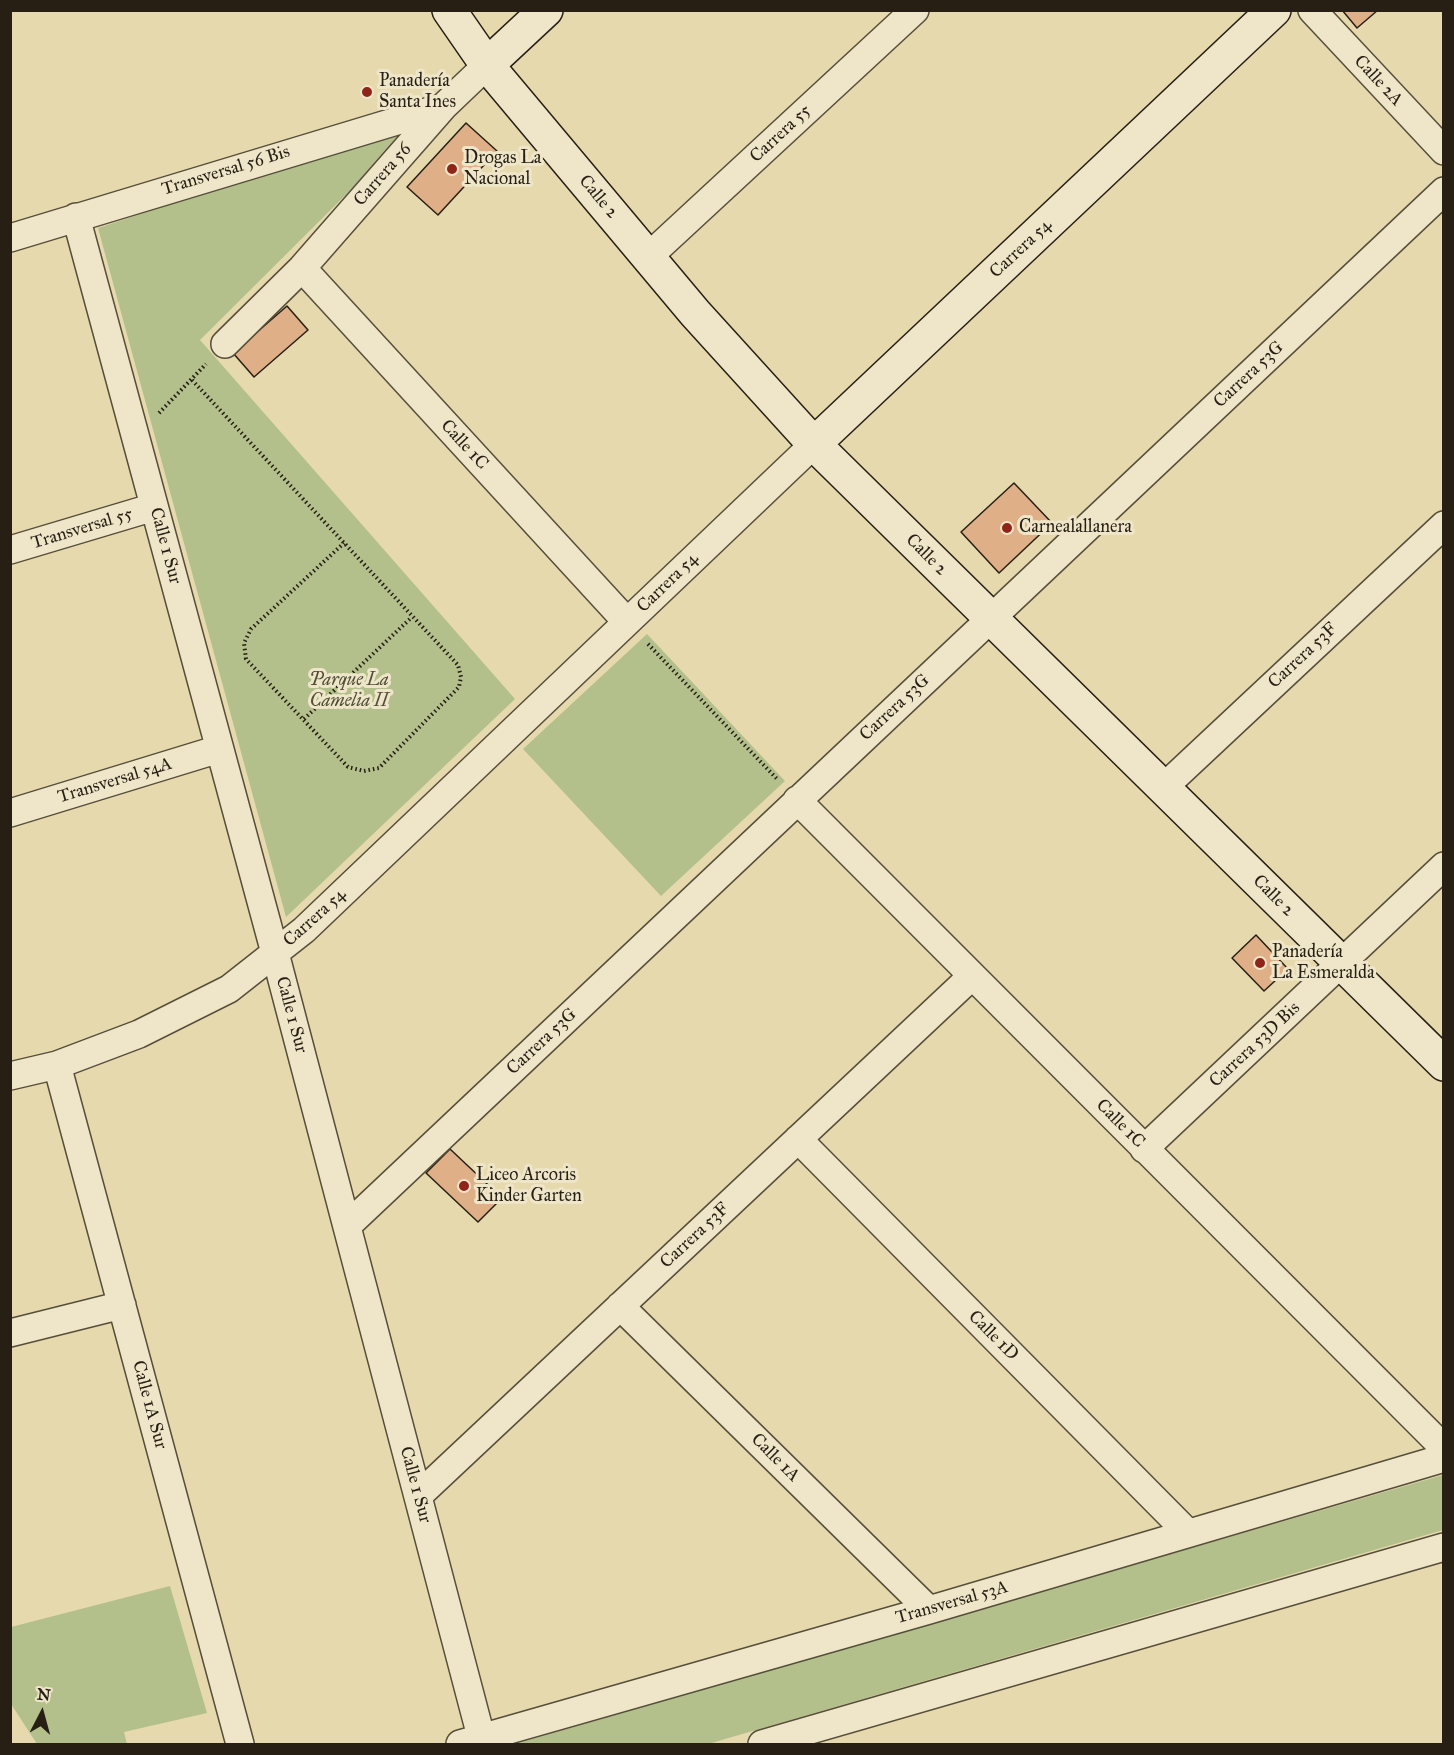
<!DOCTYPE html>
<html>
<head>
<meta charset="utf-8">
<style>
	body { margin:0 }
	#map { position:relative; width:1454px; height:1755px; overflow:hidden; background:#e6d9ae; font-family:"IM FELL Great Primer",serif }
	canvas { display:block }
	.frame { position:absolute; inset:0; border:12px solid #271f14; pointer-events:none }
	.north { position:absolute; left:12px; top:1683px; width:60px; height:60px; -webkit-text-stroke:4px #efe6ca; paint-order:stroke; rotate:6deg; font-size:16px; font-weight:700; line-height:24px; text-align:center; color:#271f14 }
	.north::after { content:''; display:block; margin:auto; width:21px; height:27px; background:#271f14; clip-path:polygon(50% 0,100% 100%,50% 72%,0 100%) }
</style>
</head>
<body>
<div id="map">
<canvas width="1454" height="1755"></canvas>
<div class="frame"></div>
<div class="north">N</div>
</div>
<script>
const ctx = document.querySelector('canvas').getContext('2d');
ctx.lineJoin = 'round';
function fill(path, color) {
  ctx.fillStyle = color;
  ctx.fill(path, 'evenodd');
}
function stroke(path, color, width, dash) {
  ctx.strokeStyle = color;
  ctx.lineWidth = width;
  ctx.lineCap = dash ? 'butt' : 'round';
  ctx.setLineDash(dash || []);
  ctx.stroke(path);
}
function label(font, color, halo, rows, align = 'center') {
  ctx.font = font + ' "IM FELL Great Primer",serif';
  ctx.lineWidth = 6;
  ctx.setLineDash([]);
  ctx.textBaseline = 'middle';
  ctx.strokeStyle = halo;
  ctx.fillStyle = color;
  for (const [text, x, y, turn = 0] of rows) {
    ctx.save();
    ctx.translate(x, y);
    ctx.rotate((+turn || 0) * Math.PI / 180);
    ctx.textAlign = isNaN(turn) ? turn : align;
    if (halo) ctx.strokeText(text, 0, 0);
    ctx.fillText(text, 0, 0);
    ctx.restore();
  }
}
fill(new Path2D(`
	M 418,123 L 200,340 L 515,699 L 286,917 L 98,228 Z
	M 647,634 L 785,781 L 661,896 L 523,749 Z
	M 1443,1475 L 1443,1530 L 708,1744 L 515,1744 Z
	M 170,1586 L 207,1713 L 124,1732 L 127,1744 L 37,1744 L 11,1704 L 11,1627 Z`), '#b3c08c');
const building = new Path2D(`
	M 1342,10 L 1378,10 L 1357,28 Z
	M 466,123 L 497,151 L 438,215 L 407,187 Z
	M 287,306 L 308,330 L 254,377 L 233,353 Z
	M 1014,483 L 1052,523 L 999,573 L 961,532 Z
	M 1256,935 L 1288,969 L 1264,991 L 1232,958 Z
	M 450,1149 L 502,1198 L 478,1222 L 426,1173 Z`);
fill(building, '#dfaf87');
stroke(building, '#271f14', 1.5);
const street = new Path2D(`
	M 1312,10 L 1444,151
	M 76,217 L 275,953 L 483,1744
	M 10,238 L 443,107
	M 648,257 L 915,10
	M 302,268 L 627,622
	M 225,344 L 302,268 L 443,107 L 487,65
	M 10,550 L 154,507
	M 1163,788 L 1444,525
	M 797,800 L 1444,1448
	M 10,813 L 219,749
	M 57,1065 L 240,1744
	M 10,1076 L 57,1065 L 139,1034 L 229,989 L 304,930 L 814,444
	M 798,1139 L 1188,1533
	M 1144,1149 L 1444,866
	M 347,1226 L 1444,191
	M 620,1306 L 929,1610
	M 10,1333 L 122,1305
	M 418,1496 L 972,976
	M 460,1744 L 929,1610 L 1444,1458
	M 762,1744 L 1444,1547`);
const secondary = new Path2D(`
	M 449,10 L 487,65 L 695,313 L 814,444 L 1444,1064
	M 487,65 L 546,10
	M 814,444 L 1274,10`);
stroke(street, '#574e3a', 30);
stroke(secondary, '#271f14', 36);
stroke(new Path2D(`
	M 192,380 L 458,665 L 461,677 L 459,687 L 379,768 L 364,771 L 348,767 L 246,659 L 244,643 L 251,629 L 344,543
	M 159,413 L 206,364
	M 648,644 L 778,780
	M 304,719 L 412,617`), '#271f14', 4, [1.5, 3]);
stroke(street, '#efe6ca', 27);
stroke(secondary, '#efe6ca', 33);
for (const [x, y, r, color] of [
	[367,92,6,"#8f2418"],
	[452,169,6,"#8f2418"],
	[1007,528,6,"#8f2418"],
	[1260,963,6,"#8f2418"],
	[464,1186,6,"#8f2418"]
]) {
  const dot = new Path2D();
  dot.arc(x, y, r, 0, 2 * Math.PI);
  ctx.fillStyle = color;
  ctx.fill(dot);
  stroke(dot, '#efe6ca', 2);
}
label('18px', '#271f14', '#efe6ca', [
	["Calle 2A",1378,81,47],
	["Carrera 55",781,134,-43],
	["Transversal 56 Bis",226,171,-17],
	["Carrera 56",383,175,-49],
	["Calle 2",598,197,50],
	["Carrera 54",1021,249,-43],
	["Carrera 53G",1249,375,-43],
	["Calle 1C",464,445,47],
	["Transversal 55",82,529,-17],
	["Calle 1 Sur",165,546,75],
	["Calle 2",926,555,45],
	["Carrera 54",668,583,-44],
	["Carrera 53F",1303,656,-43],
	["Carrera 53G",895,708,-43],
	["Transversal 54A",115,781,-17],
	["Calle 2",1273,896,45],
	["Carrera 54",315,918,-42],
	["Calle 1 Sur",291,1015,75],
	["Carrera 53G",542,1042,-43],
	["Carrera 53D Bis",1255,1045,-43],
	["Calle 1C",1120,1124,45],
	["Carrera 53F",695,1236,-43],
	["Calle 1D",993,1336,45],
	["Calle 1A Sur",149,1405,75],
	["Calle 1A",775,1458,45],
	["Calle 1 Sur",415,1485,75],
	["Transversal 53A",952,1603,-16]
]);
label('18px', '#271f14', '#efe6ca', [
	["Panadería",379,82],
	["Santa Ines",379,103],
	["Drogas La",464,159],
	["Nacional",464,180],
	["Carnealallanera",1019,528],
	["Panadería",1272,953],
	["La Esmeralda",1272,974],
	["Liceo Arcoris",476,1176],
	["Kinder Garten",476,1197]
], 'left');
label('italic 18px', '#514f38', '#efe6ca', [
	["Parque La",349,681],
	["Camelia II",349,702]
]);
</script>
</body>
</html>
